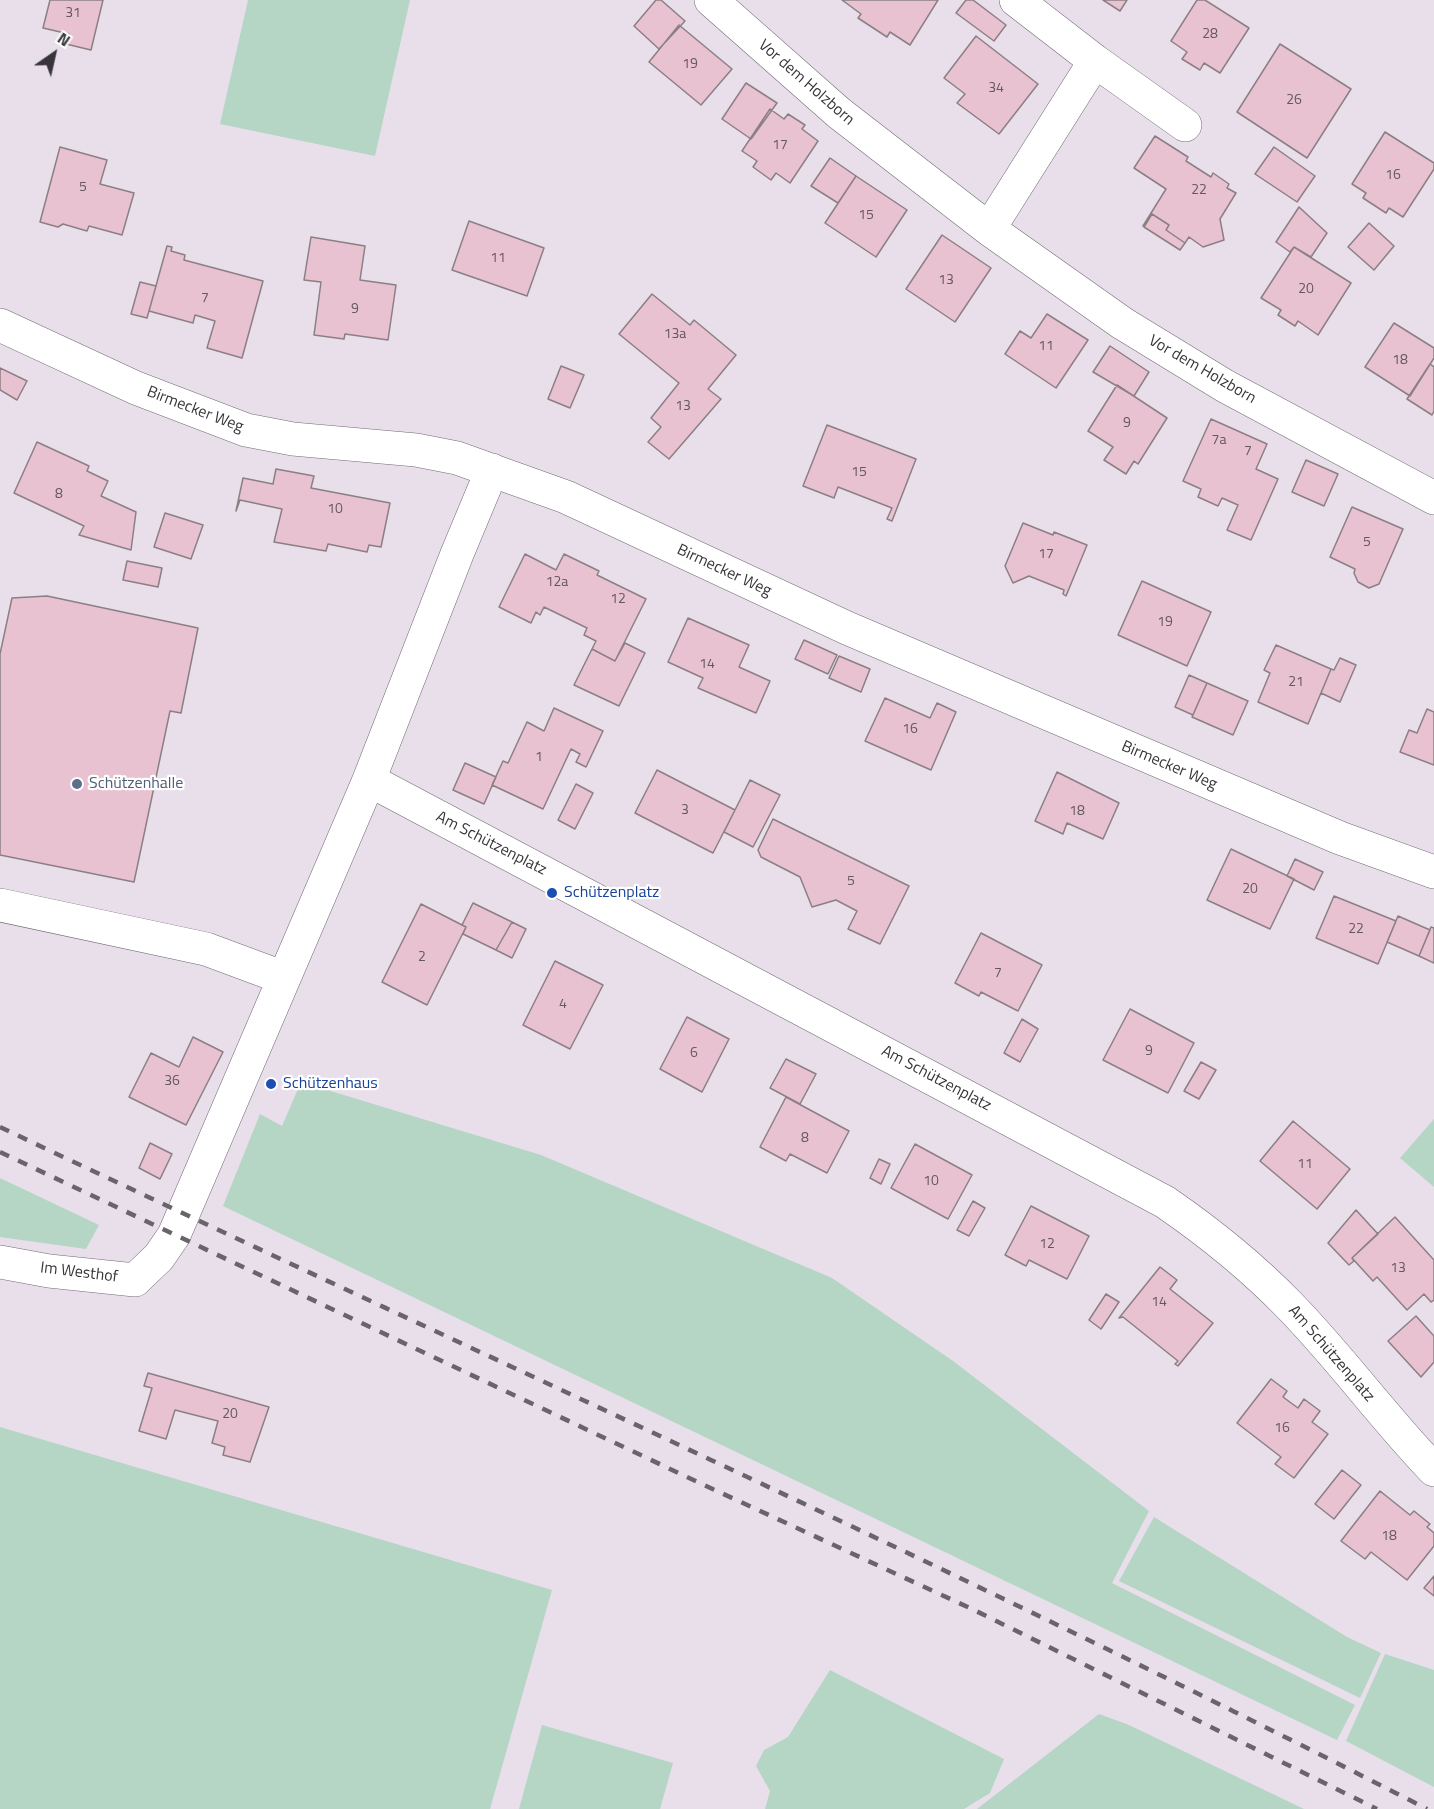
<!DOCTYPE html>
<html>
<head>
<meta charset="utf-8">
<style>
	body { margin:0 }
	#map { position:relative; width:1434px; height:1809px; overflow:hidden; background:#e8dfeb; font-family:"Titillium Web",sans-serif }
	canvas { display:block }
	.north { position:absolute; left:24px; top:24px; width:60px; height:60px; -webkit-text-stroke:4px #fff; paint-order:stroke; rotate:34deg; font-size:16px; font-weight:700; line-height:24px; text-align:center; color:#38353a }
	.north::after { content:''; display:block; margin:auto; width:21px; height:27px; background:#38353a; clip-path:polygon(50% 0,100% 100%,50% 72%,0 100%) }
</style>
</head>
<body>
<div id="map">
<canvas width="1434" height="1809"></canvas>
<div class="north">N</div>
</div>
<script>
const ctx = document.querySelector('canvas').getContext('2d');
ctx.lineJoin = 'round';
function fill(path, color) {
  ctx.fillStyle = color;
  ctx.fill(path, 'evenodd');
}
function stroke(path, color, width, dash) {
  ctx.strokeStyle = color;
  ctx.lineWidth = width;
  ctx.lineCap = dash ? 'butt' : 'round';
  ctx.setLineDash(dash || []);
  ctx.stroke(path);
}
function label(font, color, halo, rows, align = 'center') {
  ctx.font = font + ' "Titillium Web",sans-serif';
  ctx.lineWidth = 4.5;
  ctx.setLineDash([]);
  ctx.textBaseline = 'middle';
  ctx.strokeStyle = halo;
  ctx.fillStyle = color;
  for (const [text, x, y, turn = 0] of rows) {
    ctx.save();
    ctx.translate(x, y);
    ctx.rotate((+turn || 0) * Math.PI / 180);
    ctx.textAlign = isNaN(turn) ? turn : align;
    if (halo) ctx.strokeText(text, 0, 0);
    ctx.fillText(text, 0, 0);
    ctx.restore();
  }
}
fill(new Path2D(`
	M 248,0 L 410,0 L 375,156 L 220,124 Z
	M 301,1082 L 541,1155 L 832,1278 L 953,1361 L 1149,1511 L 1112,1583 L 1355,1705 L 1337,1740 L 223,1206 L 260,1114 L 282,1126 Z
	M 1434,1119 L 1434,1187 L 1400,1158 Z
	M 0,1178 L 99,1225 L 86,1249 L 0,1237 Z
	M 0,1427 L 552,1590 L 490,1809 L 0,1809 Z
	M 1154,1517 L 1347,1637 L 1381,1653 L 1360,1698 L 1119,1581 Z
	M 1385,1654 L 1434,1670 L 1434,1787 L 1346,1741 Z
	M 830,1670 L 1004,1759 L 990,1793 L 964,1809 L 765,1809 L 770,1791 L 756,1766 L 764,1750 L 788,1737 Z
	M 1099,1714 L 1129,1725 L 1304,1809 L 977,1809 Z
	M 542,1725 L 673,1763 L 660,1809 L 519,1809 Z`), '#b5d5c5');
const building = new Path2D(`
	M 50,0 L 103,0 L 91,50 L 66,44 L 69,34 L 43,28 Z
	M 656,0 L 661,0 L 685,21 L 659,49 L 634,26 Z
	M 842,0 L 938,0 L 910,45 L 890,32 L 887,37 L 858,18 L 861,14 Z
	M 966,0 L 973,0 L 1006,25 L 994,41 L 956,13 Z
	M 1103,0 L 1127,0 L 1120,11 Z
	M 1197,0 L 1205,0 L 1249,28 L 1220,73 L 1204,63 L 1200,70 L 1182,59 L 1187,52 L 1171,41 Z
	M 679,25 L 732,69 L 701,105 L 649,62 Z
	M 976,36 L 1038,84 L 999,134 L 957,103 L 965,94 L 944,78 Z
	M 1280,44 L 1351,89 L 1307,158 L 1237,112 Z
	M 746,83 L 777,103 L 751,139 L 722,119 Z
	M 770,109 L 784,119 L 788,114 L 805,125 L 802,129 L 818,141 L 790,183 L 776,173 L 771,180 L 753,167 L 757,161 L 742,151 Z
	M 1385,132 L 1434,163 L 1434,169 L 1403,217 L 1389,208 L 1386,213 L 1363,198 L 1366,193 L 1352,184 Z
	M 1155,136 L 1188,157 L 1186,161 L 1211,177 L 1213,173 L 1229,184 L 1227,188 L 1236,193 L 1220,219 L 1224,240 L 1203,247 L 1189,237 L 1185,243 L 1166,230 L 1169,225 L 1152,214 L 1143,226 L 1166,189 L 1134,168 Z
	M 60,147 L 107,160 L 100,184 L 134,193 L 122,235 L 89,226 L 87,231 L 63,224 L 58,227 L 40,222 Z
	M 1274,147 L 1315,176 L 1297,202 L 1255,174 Z
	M 830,158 L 856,176 L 838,203 L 811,186 Z
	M 856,176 L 907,210 L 876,257 L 825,223 Z
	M 1299,207 L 1327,233 L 1311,257 L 1294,247 L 1290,252 L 1276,242 Z
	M 1152,214 L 1169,225 L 1166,230 L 1185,243 L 1180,250 L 1144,227 Z
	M 469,221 L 544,248 L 527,296 L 452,270 Z
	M 1369,223 L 1394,246 L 1374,270 L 1348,247 Z
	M 942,235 L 991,268 L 955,322 L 906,289 Z
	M 311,237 L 365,246 L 360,280 L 396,285 L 388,340 L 345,334 L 344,339 L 314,335 L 321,282 L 304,280 Z
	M 167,246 L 172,247 L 171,251 L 185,255 L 184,260 L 263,281 L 242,358 L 207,348 L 215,321 L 195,315 L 193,323 L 149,311 Z
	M 1294,247 L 1351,283 L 1318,335 L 1298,321 L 1295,326 L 1278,315 L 1281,310 L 1261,298 Z
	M 140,282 L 156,286 L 147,318 L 131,314 Z
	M 652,294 L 690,325 L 694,320 L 736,355 L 708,389 L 721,399 L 669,459 L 648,442 L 661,427 L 651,418 L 679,383 L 619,334 Z
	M 1047,314 L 1088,340 L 1056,388 L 1005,354 L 1020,331 L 1031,338 Z
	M 1394,323 L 1434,348 L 1434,358 L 1410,396 L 1365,367 Z
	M 1110,346 L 1149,372 L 1134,396 L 1093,372 Z
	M 1430,364 L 1434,367 L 1434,411 L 1432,415 L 1407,399 Z
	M 561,366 L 584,375 L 570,408 L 548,399 Z
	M 0,368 L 27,381 L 17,400 L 0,390 Z
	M 1117,385 L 1167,418 L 1138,464 L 1134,461 L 1126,474 L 1104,460 L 1113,447 L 1088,431 Z
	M 1211,419 L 1267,444 L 1256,469 L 1278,479 L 1251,540 L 1227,530 L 1238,505 L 1222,498 L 1218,506 L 1198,497 L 1201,489 L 1183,481 Z
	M 827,425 L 916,459 L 892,521 L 887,519 L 892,508 L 838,487 L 834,498 L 803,486 Z
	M 37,442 L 89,466 L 87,471 L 108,481 L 101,496 L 136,512 L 131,550 L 79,535 L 84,526 L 14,493 Z
	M 1306,460 L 1338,474 L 1324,506 L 1292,492 Z
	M 276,469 L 314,476 L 311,488 L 390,503 L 381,547 L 369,545 L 367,552 L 328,544 L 326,551 L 274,542 L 282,509 L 240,500 L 236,511 L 243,478 L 273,484 Z
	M 1352,507 L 1403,529 L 1379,584 L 1369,588 L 1358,582 L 1354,573 L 1355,569 L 1330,557 Z
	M 165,513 L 203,525 L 191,559 L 154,547 Z
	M 1023,523 L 1053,535 L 1054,532 L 1087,545 L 1066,596 L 1063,594 L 1064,590 L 1029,576 L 1013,583 L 1005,566 Z
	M 525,554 L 556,570 L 564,554 L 599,571 L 597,575 L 646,599 L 615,661 L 592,649 L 596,641 L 584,635 L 587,628 L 544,607 L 540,615 L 536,612 L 531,623 L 499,607 Z
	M 127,561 L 162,568 L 158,587 L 123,580 Z
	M 1142,581 L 1211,612 L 1187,666 L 1118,635 Z
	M 47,596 L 198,628 L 181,713 L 170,711 L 134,882 L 0,855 L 0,654 L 12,598 Z
	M 688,618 L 749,645 L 739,667 L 770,681 L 756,713 L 698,688 L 703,678 L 668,662 Z
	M 804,640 L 837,655 L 828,674 L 795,659 Z
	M 625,643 L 645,653 L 619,706 L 574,685 L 592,649 L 615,661 Z
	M 1276,645 L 1331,669 L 1308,724 L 1258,702 L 1270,673 L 1264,670 Z
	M 839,656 L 870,669 L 861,692 L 829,678 Z
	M 1340,658 L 1356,665 L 1340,702 L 1321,693 L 1331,669 L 1334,670 Z
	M 1189,675 L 1207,683 L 1193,715 L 1175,707 Z
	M 1207,683 L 1248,701 L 1233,735 L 1192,717 Z
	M 885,698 L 930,718 L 937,703 L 956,712 L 931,770 L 865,741 Z
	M 554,708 L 603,731 L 586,767 L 576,762 L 580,754 L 571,749 L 543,809 L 492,785 L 503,761 L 508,763 L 527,722 L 544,731 Z
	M 1427,709 L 1434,712 L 1434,765 L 1400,752 L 1409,730 L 1417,733 Z
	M 465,763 L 496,777 L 484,804 L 453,790 Z
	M 657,770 L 735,810 L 713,853 L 635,813 Z
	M 1057,772 L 1119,803 L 1103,839 L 1067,823 L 1063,834 L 1035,821 Z
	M 750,780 L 780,795 L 753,847 L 724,832 Z
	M 576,784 L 593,793 L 575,829 L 558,820 Z
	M 773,819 L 909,886 L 880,944 L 848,929 L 857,911 L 836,900 L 812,907 L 800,877 L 761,857 L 758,850 Z
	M 1231,849 L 1294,879 L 1270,929 L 1207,900 Z
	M 1295,859 L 1323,872 L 1314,890 L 1287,876 Z
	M 1334,896 L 1396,921 L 1378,964 L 1316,938 Z
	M 473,903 L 512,922 L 496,950 L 463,934 L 466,927 L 462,925 Z
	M 421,904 L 466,927 L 427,1005 L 382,982 Z
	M 1398,916 L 1430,930 L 1419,956 L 1387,942 Z
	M 512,922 L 526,929 L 512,958 L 496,950 Z
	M 1431,927 L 1434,928 L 1434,963 L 1419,956 Z
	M 981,933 L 1042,965 L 1018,1011 L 981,992 L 979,996 L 955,983 Z
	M 555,961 L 603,985 L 570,1049 L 523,1025 Z
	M 1130,1009 L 1194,1043 L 1168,1093 L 1103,1060 Z
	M 687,1017 L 729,1039 L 702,1092 L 660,1069 Z
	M 1022,1019 L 1038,1029 L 1020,1062 L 1004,1053 Z
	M 193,1037 L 223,1052 L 186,1125 L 129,1097 L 151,1053 L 179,1067 Z
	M 786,1059 L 816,1074 L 800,1104 L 770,1088 Z
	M 1201,1062 L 1216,1070 L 1199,1099 L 1184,1091 Z
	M 786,1097 L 849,1131 L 827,1173 L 790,1154 L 786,1161 L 760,1147 Z
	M 1293,1121 L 1350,1169 L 1317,1209 L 1260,1161 Z
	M 150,1143 L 172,1154 L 160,1179 L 139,1168 Z
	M 915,1144 L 972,1175 L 948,1219 L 891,1188 Z
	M 879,1159 L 890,1164 L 881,1184 L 870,1178 Z
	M 973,1201 L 985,1208 L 969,1236 L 957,1230 Z
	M 1031,1206 L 1089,1236 L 1067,1279 L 1029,1260 L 1026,1266 L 1005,1255 Z
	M 1356,1210 L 1378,1234 L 1352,1258 L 1354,1261 L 1349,1265 L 1328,1243 Z
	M 1395,1217 L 1434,1260 L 1434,1300 L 1431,1302 L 1424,1294 L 1407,1310 L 1377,1277 L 1373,1281 L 1352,1258 Z
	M 1160,1267 L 1177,1280 L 1170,1289 L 1213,1323 L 1178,1366 L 1175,1364 L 1178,1361 L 1123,1317 L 1119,1318 Z
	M 1106,1294 L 1119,1302 L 1101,1329 L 1089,1320 Z
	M 1416,1316 L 1434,1336 L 1434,1362 L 1421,1377 L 1388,1341 Z
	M 148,1373 L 269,1407 L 250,1462 L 223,1455 L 225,1447 L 212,1443 L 218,1421 L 175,1410 L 166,1439 L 139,1431 L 152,1388 L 144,1386 Z
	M 1271,1379 L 1287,1391 L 1283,1397 L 1298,1408 L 1304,1399 L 1320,1411 L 1312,1422 L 1328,1434 L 1294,1478 L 1275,1464 L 1281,1457 L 1237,1423 Z
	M 1342,1470 L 1361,1485 L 1334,1519 L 1315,1504 Z
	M 1380,1491 L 1410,1515 L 1414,1511 L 1430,1524 L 1427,1527 L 1434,1533 L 1434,1546 L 1407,1580 L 1371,1552 L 1365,1559 L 1341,1541 Z
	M 1434,1576 L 1434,1596 L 1424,1588 Z`);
fill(building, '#e9c2d1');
stroke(building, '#8c7f83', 1.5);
const minor = new Path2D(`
	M 711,0 L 839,113 L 989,229 L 1122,323 L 1225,386 L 1434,498
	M 1016,0 L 1095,61 L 1185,125
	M 989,229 L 1095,61
	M 0,325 L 136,388 L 246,430 L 293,439 L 416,450 L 457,458 L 566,497 L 847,628 L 1340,838 L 1434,872
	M 369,780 L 1165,1202 C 1210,1233 1251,1266 1289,1305 C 1340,1357 1383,1417 1434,1470
	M 0,905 L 206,949 L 284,978
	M 0,1262 L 49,1271 L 135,1280 L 159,1257 L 174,1235 L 369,780 L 457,554 L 492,470`);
stroke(minor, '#716a74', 34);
stroke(minor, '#fff', 33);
stroke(new Path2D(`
	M 0,1127 C 476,1353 958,1568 1427,1809
	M 0,1152 L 704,1485 L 972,1609 L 1377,1809`), '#69646b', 4.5, [10, 10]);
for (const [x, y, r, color] of [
	[77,784,6,"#5c6f8a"],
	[552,893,6,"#1a4fb4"],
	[271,1084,6,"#1a4fb4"]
]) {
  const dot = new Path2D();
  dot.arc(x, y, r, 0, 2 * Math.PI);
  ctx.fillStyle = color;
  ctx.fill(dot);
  stroke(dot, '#fff', 2);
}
label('14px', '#645860', null, [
	["31",73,14],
	["28",1210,35],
	["19",690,65],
	["34",996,89],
	["26",1294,101],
	["17",780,146],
	["16",1393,176],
	["5",83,188],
	["22",1199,191],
	["15",866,216],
	["11",498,259],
	["13",946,281],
	["20",1306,290],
	["7",205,299],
	["9",355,310],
	["13a",675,335],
	["11",1046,347],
	["18",1400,361],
	["13",683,407],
	["9",1127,424],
	["7a",1219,441],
	["7",1248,452],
	["15",859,473],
	["8",59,495],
	["10",335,510],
	["5",1367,543],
	["17",1046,555],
	["12a",557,583],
	["12",618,600],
	["19",1165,623],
	["14",707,665],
	["21",1296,683],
	["16",910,730],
	["1",539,758],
	["3",685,811],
	["18",1077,812],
	["5",851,882],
	["20",1250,890],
	["22",1356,930],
	["2",422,958],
	["7",998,974],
	["4",563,1005],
	["9",1149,1052],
	["6",694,1054],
	["36",172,1082],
	["8",805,1139],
	["11",1305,1165],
	["10",931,1182],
	["12",1047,1245],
	["13",1398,1269],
	["14",1159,1303],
	["20",230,1415],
	["16",1282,1429],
	["18",1389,1537]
]);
label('16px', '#38353a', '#fff', [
	["Vor dem Holzborn",806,83,41],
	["Vor dem Holzborn",1202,370,30],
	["Birmecker Weg",195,410,21],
	["Birmecker Weg",724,571,25],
	["Birmecker Weg",1169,766,23],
	["Am Schützenplatz",491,844,27],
	["Am Schützenplatz",936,1079,28],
	["Im Westhof",79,1273,7],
	["Am Schützenplatz",1331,1354,49]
]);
label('16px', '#4e5e75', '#fff', [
	["Schützenhalle",89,784]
], 'left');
label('16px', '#164399', '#fff', [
	["Schützenplatz",564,893],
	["Schützenhaus",283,1084]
], 'left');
</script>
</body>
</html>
